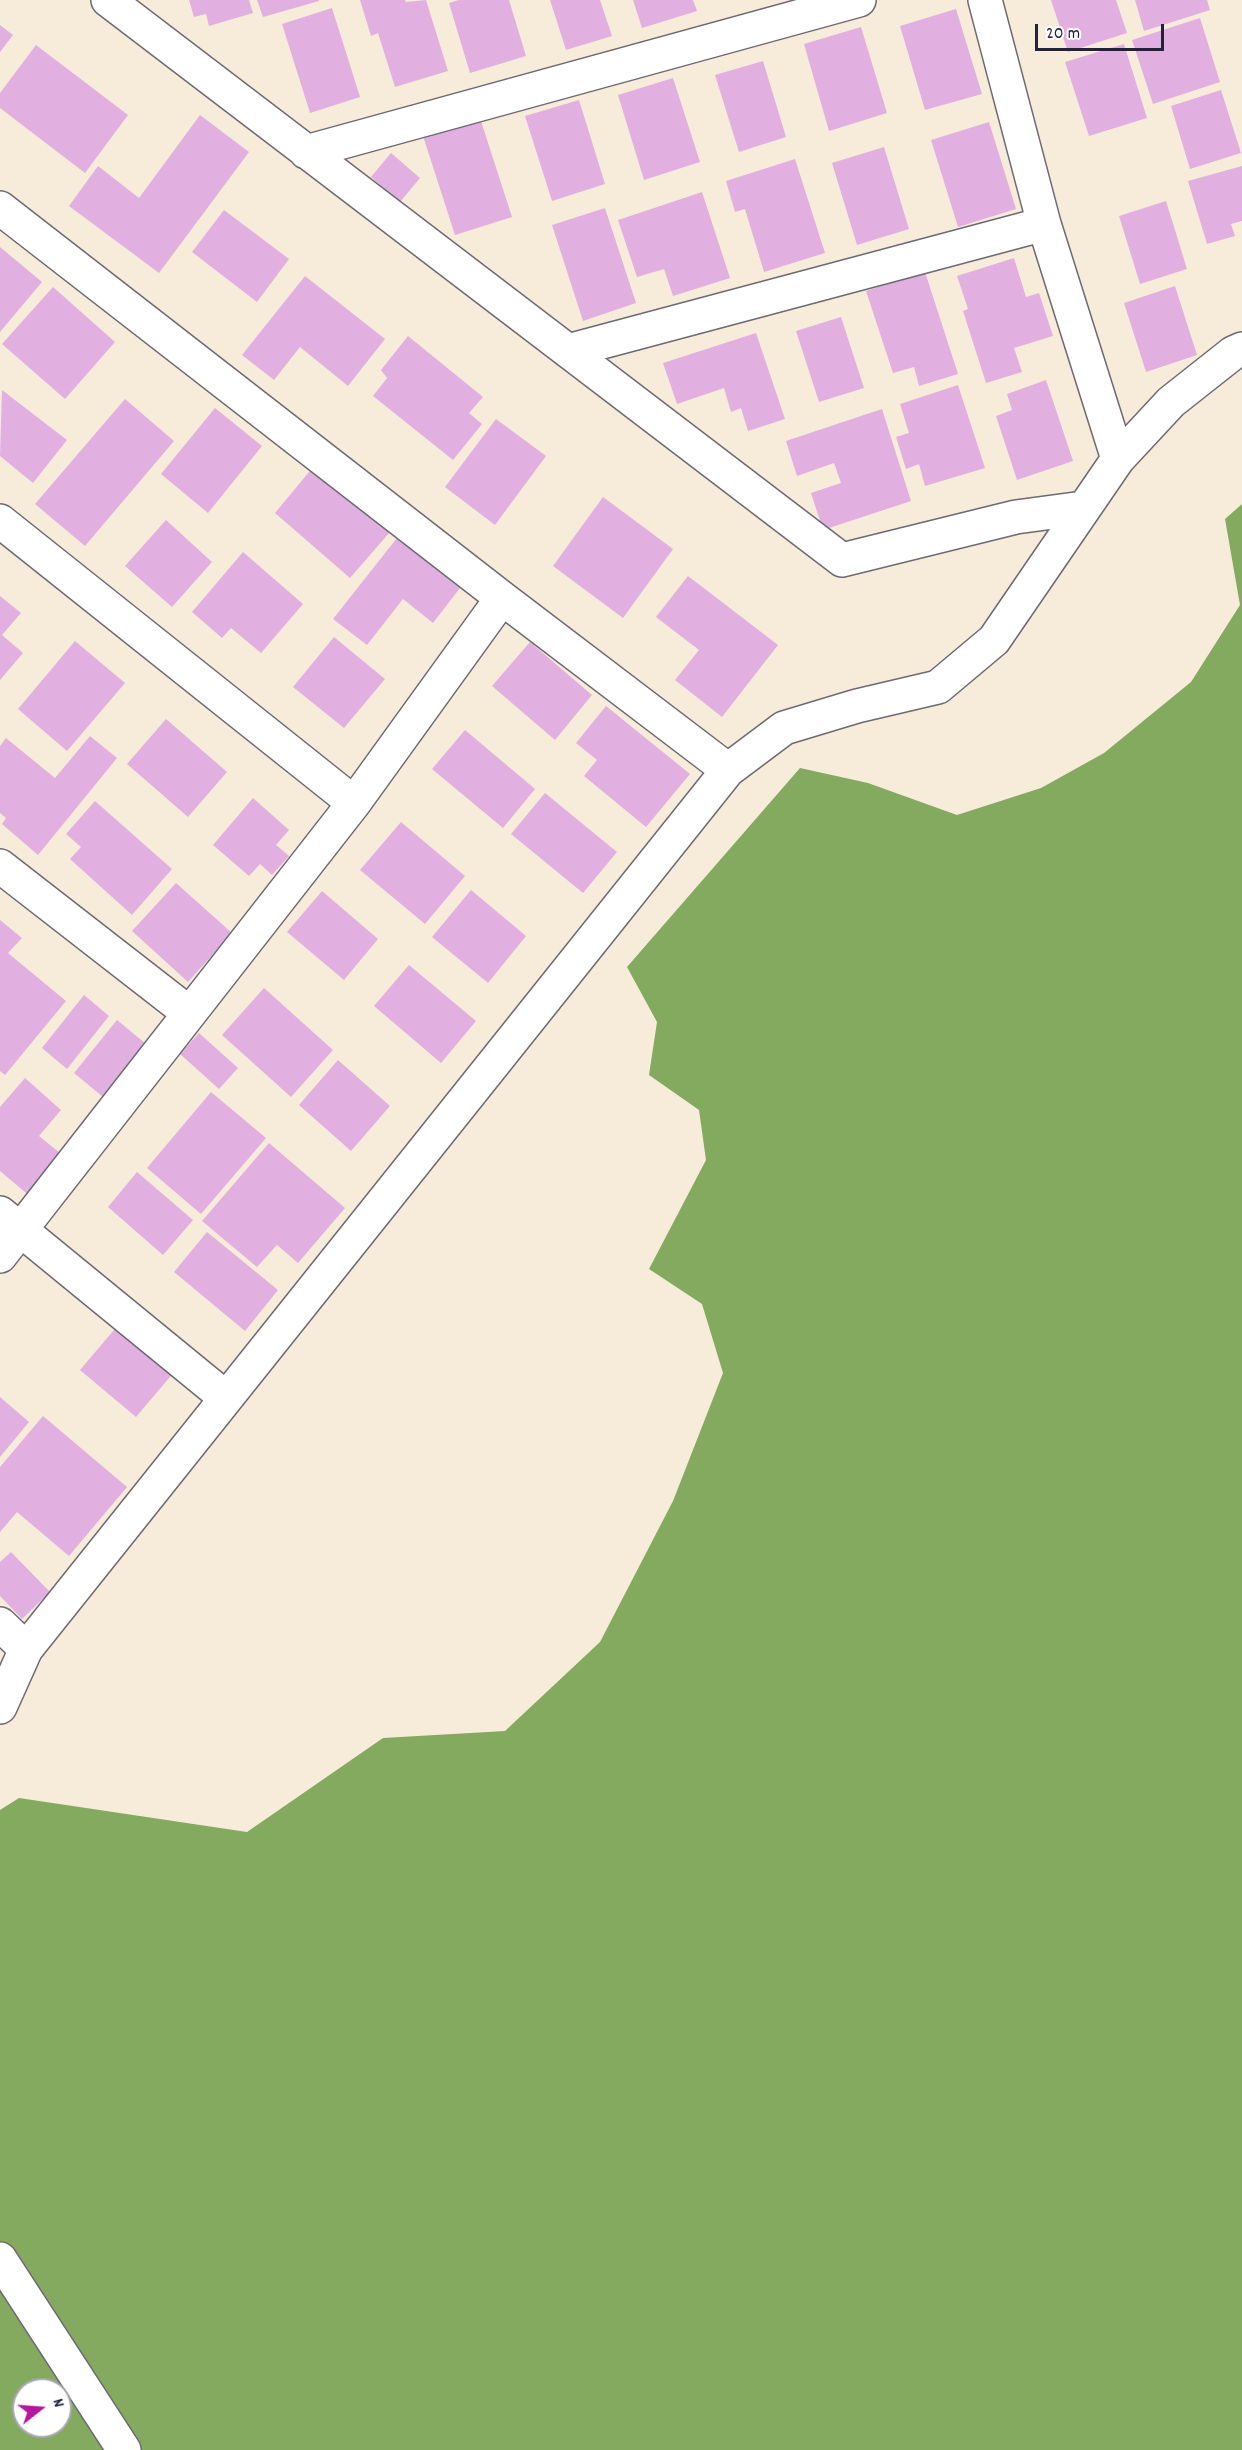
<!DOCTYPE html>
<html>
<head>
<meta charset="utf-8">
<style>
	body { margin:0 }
	#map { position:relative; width:1242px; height:2450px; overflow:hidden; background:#f7ecda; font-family:Dekko,sans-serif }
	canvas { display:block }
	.north { position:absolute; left:12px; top:2378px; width:60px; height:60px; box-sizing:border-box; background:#fff; border:2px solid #a7a7b1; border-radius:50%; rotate:73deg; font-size:16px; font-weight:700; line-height:24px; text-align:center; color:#22223b }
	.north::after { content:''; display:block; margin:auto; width:21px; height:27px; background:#b5179e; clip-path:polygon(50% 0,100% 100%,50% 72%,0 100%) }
	.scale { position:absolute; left:1035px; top:24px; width:129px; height:27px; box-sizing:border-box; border:3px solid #22223b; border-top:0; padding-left:8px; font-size:18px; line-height:21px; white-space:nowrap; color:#22223b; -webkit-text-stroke:4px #fff; paint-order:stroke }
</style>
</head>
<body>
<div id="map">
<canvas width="1242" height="2450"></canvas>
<div class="north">N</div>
<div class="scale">20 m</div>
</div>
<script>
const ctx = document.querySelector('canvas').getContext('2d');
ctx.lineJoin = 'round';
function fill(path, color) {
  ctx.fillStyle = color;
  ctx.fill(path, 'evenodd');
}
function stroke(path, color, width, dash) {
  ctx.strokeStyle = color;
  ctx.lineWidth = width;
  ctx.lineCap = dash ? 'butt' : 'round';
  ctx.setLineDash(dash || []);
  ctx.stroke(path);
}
fill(new Path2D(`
	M 1242,504 L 1242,2450 L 0,2450 L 0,1810 L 19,1798 L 247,1832 L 383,1738 L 505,1731 L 600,1642 L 673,1501 L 723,1373 L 702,1304 L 649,1269 L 706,1160 L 699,1110 L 649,1075 L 657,1022 L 627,967 L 800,768 L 868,783 L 957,815 L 1041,788 L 1104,753 L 1191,682 L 1240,605 L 1225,519 ZM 24,2390 L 60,2390 L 60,2426 L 24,2426 Z`), '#84aa60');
fill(new Path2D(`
	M 189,0 L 249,0 L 253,13 L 209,26 L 206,14 L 194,17 Z
	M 257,0 L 319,0 L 319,1 L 263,17 Z
	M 360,0 L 405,0 L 406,2 L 426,0 L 448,71 L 395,87 L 378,33 L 371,36 Z
	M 459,0 L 509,0 L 526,56 L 470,73 L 449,3 Z
	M 550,0 L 600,0 L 612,36 L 566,50 Z
	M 633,0 L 693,0 L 697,11 L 642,28 Z
	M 1051,0 L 1116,0 L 1127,33 L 1068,52 Z
	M 1135,0 L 1207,0 L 1210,10 L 1144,31 Z
	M 332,8 L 360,97 L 310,113 L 282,24 Z
	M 956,9 L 982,94 L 925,110 L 900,26 Z
	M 1200,18 L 1220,82 L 1153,104 L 1132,40 Z
	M 0,25 L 13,35 L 0,52 Z
	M 861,27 L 887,113 L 829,131 L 804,44 Z
	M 1124,44 L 1147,118 L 1089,136 L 1065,62 Z
	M 36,45 L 128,115 L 85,173 L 0,108 L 0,93 Z
	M 763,61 L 786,137 L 739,152 L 715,75 Z
	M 673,78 L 700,162 L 644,180 L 618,95 Z
	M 1221,90 L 1241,153 L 1190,169 L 1171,106 Z
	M 579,100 L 605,184 L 552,201 L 525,116 Z
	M 200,115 L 249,152 L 159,273 L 69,206 L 98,166 L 139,198 Z
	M 480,118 L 512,217 L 455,235 L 423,136 Z
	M 989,122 L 1016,209 L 958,227 L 931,140 Z
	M 884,147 L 909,229 L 857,245 L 832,163 Z
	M 391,153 L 420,178 L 400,202 L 371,177 Z
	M 795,159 L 825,253 L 764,272 L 745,209 L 735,212 L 726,181 Z
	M 1242,166 L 1242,221 L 1231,224 L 1235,236 L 1207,244 L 1188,181 Z
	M 702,192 L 730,278 L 673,296 L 664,269 L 637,277 L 618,220 Z
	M 1166,201 L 1187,269 L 1140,284 L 1119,216 Z
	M 605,208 L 636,303 L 583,321 L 552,225 Z
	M 224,210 L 289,259 L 257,302 L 192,252 Z
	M 0,247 L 42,282 L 0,332 Z
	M 1014,258 L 1026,297 L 1039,293 L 1053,336 L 1014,348 L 1022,372 L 986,383 L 963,311 L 968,309 L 957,276 Z
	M 925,272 L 958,374 L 919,386 L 914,367 L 893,373 L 866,291 Z
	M 305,276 L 385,339 L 348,386 L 300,347 L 274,380 L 242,355 Z
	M 1175,286 L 1197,355 L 1146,372 L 1124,303 Z
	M 53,287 L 115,342 L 65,399 L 2,344 Z
	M 841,317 L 864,388 L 819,402 L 796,331 Z
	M 756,333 L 785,419 L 748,431 L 741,408 L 731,412 L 724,388 L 677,404 L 663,363 Z
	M 408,336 L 483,397 L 469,413 L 482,424 L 453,460 L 373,396 L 387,378 L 381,370 Z
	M 1046,380 L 1073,461 L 1017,480 L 996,416 L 1012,410 L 1007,394 Z
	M 958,385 L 985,468 L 925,486 L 919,464 L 906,469 L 896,437 L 909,433 L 900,404 Z
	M 2,390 L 67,440 L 33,483 L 0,456 Z
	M 125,399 L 174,441 L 85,546 L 35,504 Z
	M 215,408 L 262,446 L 208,513 L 161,474 Z
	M 882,409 L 911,501 L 823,530 L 811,493 L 841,483 L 834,463 L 797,476 L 786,441 Z
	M 496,419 L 546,456 L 495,525 L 445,487 Z
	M 314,466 L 390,532 L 350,578 L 275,513 Z
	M 603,497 L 673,549 L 623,618 L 553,566 Z
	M 166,520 L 212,562 L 172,607 L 125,566 Z
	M 397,538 L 460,588 L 433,623 L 403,599 L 367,645 L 333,619 Z
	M 243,552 L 303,604 L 261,653 L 231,628 L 222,638 L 192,612 Z
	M 688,576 L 778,645 L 722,717 L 675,680 L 699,650 L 656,617 Z
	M 0,596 L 21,613 L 2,635 L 23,653 L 0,680 Z
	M 334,637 L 385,679 L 344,728 L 293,687 Z
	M 75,641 L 125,683 L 67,751 L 18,709 Z
	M 530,642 L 592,695 L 555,740 L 492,686 Z
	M 606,706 L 690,774 L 646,827 L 584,776 L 597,760 L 576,743 Z
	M 166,719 L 227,772 L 188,817 L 127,764 Z
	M 465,730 L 535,789 L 503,828 L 432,769 Z
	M 90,736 L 117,758 L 38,855 L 2,824 L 6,818 L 0,813 L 0,746 L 6,738 L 55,778 Z
	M 545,793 L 617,852 L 583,893 L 511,834 Z
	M 253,798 L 289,830 L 276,845 L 289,856 L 272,875 L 260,864 L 249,876 L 213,845 Z
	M 95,801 L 172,869 L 132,915 L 70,859 L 81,847 L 66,834 Z
	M 401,822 L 465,876 L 425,924 L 360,870 Z
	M 176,883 L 232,933 L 188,982 L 132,931 Z
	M 471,890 L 526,936 L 488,983 L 432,937 Z
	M 322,891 L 378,939 L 344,980 L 287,932 Z
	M 0,920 L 22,938 L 8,953 L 66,1001 L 5,1075 L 0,1071 Z
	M 409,965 L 476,1021 L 441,1063 L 374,1006 Z
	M 264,988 L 333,1050 L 291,1097 L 222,1035 Z
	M 84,995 L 109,1016 L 67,1069 L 42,1048 Z
	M 117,1020 L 151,1048 L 108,1101 L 74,1073 Z
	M 199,1033 L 238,1068 L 219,1089 L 180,1054 Z
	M 338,1060 L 390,1106 L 351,1151 L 299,1105 Z
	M 25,1078 L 61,1110 L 39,1136 L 66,1158 L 32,1198 L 0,1171 L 0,1107 Z
	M 211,1092 L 266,1138 L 201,1214 L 147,1168 Z
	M 269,1143 L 345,1208 L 298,1263 L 277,1245 L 257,1267 L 202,1221 Z
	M 137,1172 L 193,1220 L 163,1255 L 108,1207 Z
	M 207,1232 L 278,1290 L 245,1331 L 174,1272 Z
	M 119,1324 L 175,1371 L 136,1417 L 80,1370 Z
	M 0,1397 L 29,1422 L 0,1457 Z
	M 43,1416 L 127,1487 L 69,1556 L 17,1512 L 0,1532 L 0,1467 Z
	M 11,1552 L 50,1592 L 22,1619 L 0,1596 L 0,1562 Z`), '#e1afe0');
const minor = new Path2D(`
	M 108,0 L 842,560 L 1016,517 L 1083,508
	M 985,0 L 1044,224 L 1118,459
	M 306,152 L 859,0
	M 0,208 L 502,598 L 728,770
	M 568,351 L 1044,224
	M 0,521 L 354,803
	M 0,866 L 189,1013
	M 0,1213 L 226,1398
	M 0,1256 L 354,803 L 502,598
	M 0,1624 L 26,1649
	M 0,1707 L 26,1649 L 728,770 L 784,728 L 857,706 L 938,687 L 994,640 L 1118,459 L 1171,402 L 1233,353 L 1242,349
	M 0,2259 L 124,2450`);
stroke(minor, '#6d6973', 36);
stroke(minor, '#fff', 33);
</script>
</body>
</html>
